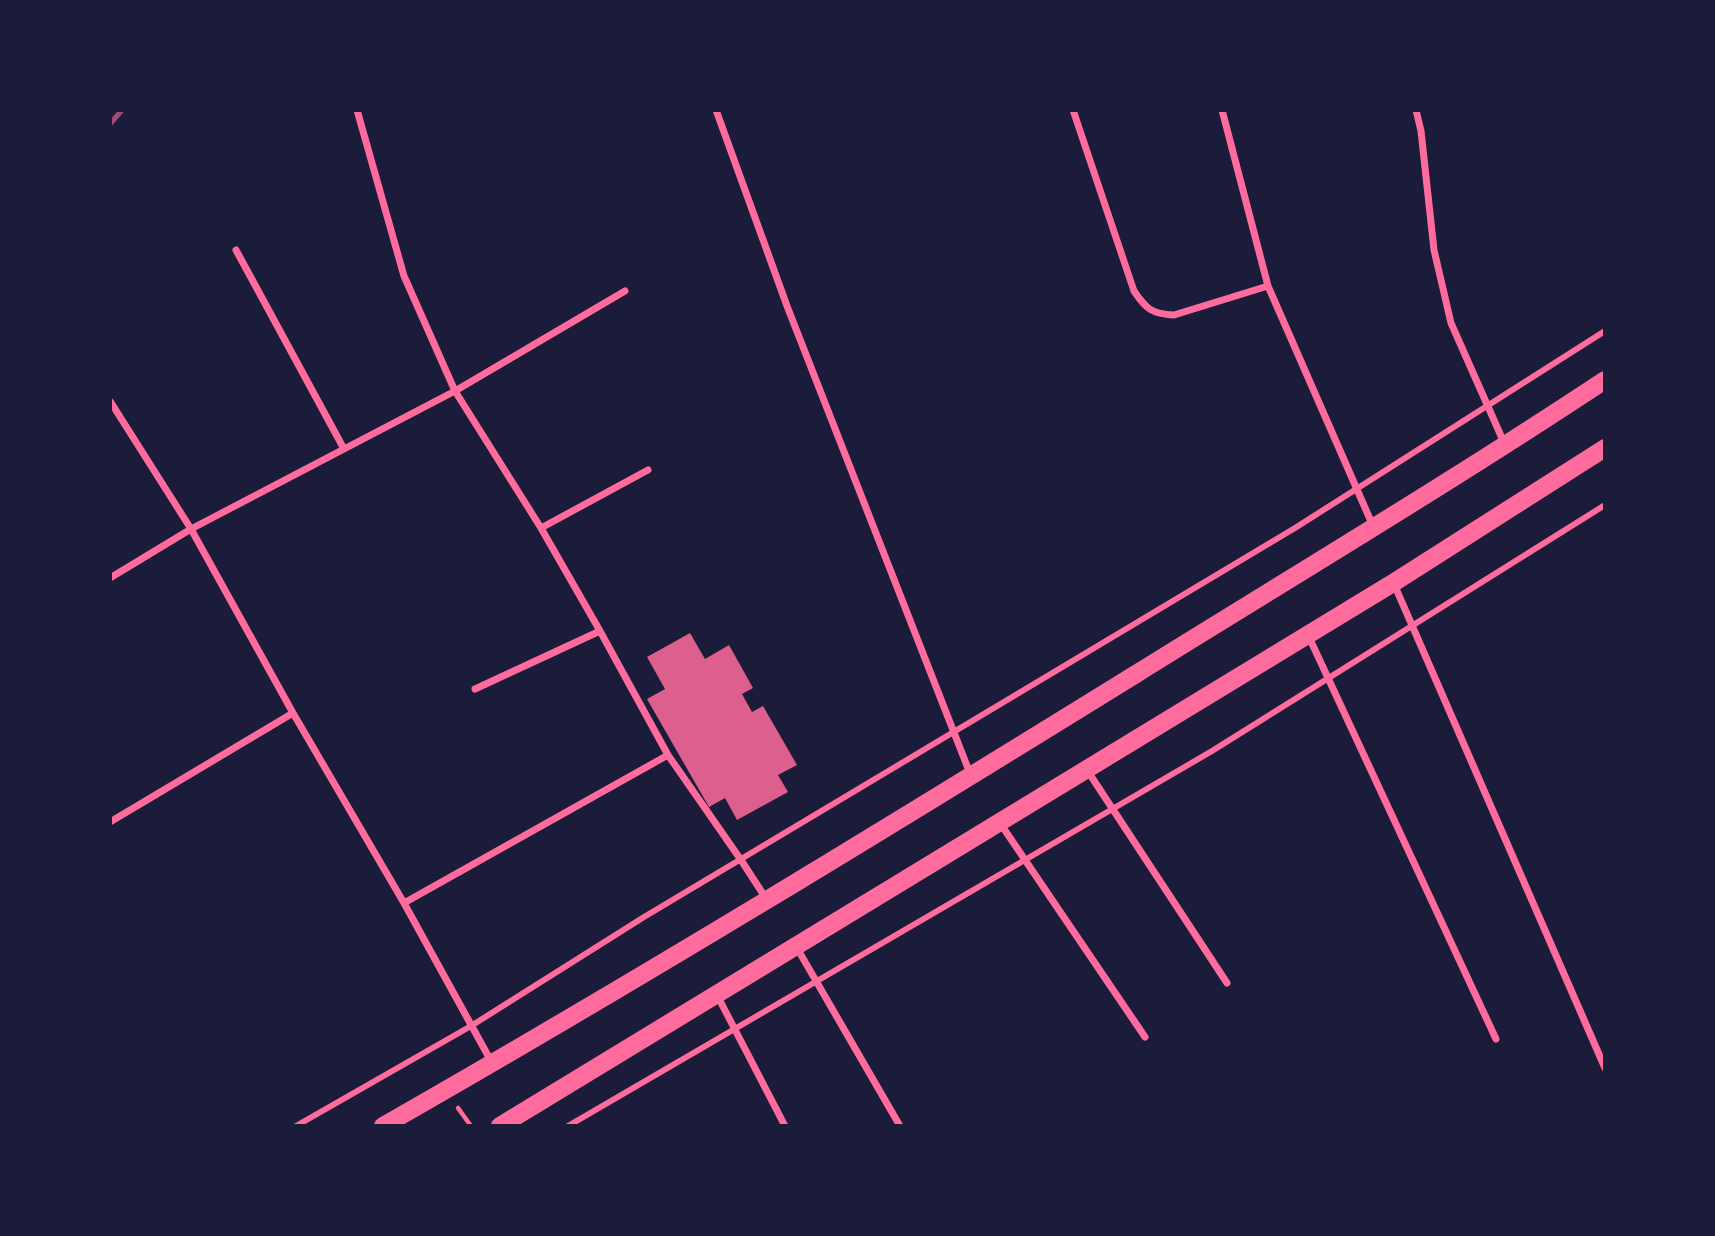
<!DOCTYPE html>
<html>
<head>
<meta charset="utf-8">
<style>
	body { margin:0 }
	#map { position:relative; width:1715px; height:1236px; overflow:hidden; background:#1b1b3a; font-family:"Playfair Display",serif }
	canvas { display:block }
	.frame { position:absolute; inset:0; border:112px solid #1b1b3a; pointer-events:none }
</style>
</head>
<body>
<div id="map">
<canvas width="1715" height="1236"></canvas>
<div class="frame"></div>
</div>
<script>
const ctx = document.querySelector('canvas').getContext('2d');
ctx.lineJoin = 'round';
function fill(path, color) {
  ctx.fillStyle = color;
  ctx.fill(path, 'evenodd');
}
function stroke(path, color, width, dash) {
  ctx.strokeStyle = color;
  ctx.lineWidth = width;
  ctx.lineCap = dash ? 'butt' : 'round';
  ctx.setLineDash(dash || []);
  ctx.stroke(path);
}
fill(new Path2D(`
	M 690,633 L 705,659 L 729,645 L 753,688 L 742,694 L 752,712 L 763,706 L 797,765 L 778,775 L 788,792 L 737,820 L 725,798 L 709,807 L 647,699 L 665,689 L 647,657 Z`), '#dd5f8e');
stroke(new Path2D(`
	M 458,1108 L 471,1126`), '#ff6b9d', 4.5);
stroke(new Path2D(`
	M 296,1126 L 471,1026 L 644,917 L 1295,528 L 1605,331
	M 568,1126 L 1212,751 L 1605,505`), '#ff6b9d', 6);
stroke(new Path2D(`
	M 357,110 L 404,276 L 455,391 L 541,528 L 600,631 L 668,755 L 741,860 L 767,900
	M 716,110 L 787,306 L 971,776
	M 1073,110 L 1134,291 C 1146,309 1152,314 1174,315 L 1268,286
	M 1222,110 L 1268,286 L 1373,526
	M 1416,110 L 1421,131 L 1434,250 L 1451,323 L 1505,445
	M 236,250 L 344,449
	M 110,401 L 191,529 L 293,713 L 404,903 L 491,1061
	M 541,528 L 648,470
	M 110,578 L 191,529 L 455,391 L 625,291
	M 1394,584 L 1605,1068
	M 1308,635 L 1496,1039
	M 475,689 L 600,631
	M 1087,770 L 1227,983
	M 110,822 L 293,713
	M 1000,823 L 1145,1037
	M 404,903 L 668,755
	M 797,948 L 900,1126
	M 717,995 L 785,1126`), '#ff6b9d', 7);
stroke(new Path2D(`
	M 383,1126 C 637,981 887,828 1136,674 C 1292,577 1451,482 1605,380
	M 500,1126 L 1393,583 L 1605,448`), '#ff6b9d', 18);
stroke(new Path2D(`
	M 110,124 L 122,110`), '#a44b75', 5);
</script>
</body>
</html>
